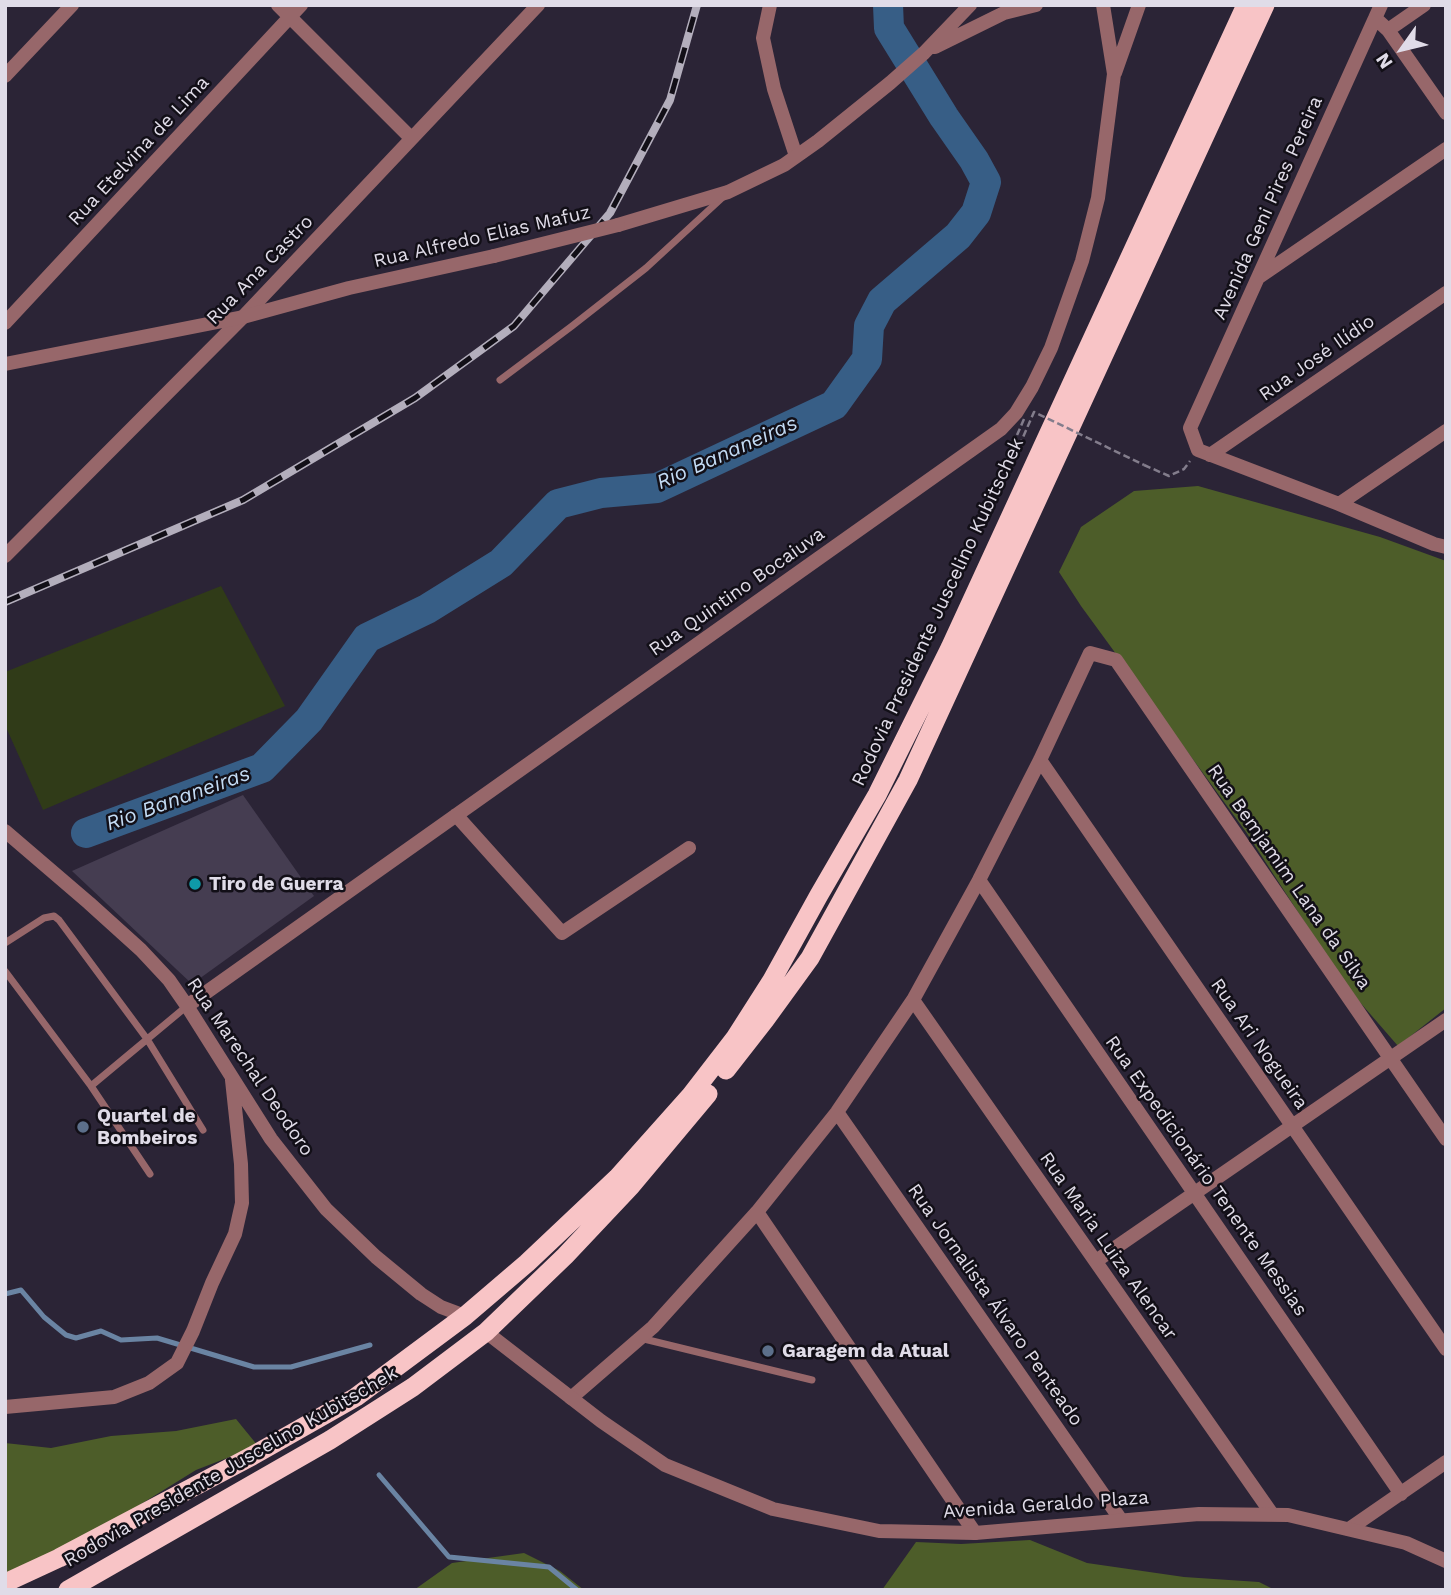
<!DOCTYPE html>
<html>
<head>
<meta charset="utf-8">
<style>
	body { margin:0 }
	#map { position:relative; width:1451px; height:1595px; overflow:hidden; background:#2b2436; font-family:"Work Sans",sans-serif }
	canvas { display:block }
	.frame { position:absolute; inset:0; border:7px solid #e0dce8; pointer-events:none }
	.north { position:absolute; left:1367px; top:14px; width:70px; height:70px; -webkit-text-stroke:5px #120f17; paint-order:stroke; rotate:236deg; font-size:19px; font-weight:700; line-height:28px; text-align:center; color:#e0dce8 }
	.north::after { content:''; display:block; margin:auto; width:24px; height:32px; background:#e0dce8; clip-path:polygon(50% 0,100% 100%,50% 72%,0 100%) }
</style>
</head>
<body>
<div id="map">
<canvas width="1451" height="1595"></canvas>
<div class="frame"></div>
<div class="north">N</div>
</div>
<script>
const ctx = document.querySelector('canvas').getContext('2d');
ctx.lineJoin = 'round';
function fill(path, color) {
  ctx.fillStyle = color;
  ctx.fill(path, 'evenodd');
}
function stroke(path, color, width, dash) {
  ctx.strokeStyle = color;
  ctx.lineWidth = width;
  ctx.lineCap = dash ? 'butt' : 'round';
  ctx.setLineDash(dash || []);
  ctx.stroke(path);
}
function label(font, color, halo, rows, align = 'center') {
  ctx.font = font + ' "Work Sans",sans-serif';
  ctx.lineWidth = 5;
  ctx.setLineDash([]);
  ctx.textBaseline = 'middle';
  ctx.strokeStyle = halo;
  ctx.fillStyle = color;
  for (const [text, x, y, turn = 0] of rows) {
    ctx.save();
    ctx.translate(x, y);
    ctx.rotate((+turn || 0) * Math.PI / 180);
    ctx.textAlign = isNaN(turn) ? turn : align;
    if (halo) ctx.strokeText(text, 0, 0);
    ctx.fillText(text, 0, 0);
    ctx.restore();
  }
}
fill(new Path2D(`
	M 221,586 L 285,706 L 43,810 L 5,725 L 5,672 Z`), '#303b18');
fill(new Path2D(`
	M 1198,486 L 1380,537 L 1446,561 L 1446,1008 L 1398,1046 L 1358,1000 L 1324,952 L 1246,832 L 1081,606 L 1059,572 L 1081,527 L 1134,491 Z
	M 236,1419 L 258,1446 L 196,1470 L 99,1530 L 5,1574 L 5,1443 L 51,1448 L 111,1436 L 176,1431 Z
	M 1030,1540 L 1087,1563 L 1184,1577 L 1259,1582 L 1275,1590 L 882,1590 L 916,1542 L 961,1544 Z
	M 524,1553 L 560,1571 L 584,1590 L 414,1590 L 452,1563 Z`), '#4d5d29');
stroke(new Path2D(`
	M 5,1294 L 21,1290 L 44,1317 L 66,1335 L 76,1338 L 101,1331 L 121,1340 L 157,1338 L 254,1367 L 291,1367 L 370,1345
	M 379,1475 L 449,1557 L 549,1567 L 577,1590`), '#6a84a3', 5);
stroke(new Path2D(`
	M 86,833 L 262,768 L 309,720 L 367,638 L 427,609 L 501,563 L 558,504 L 601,493 L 657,488 L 834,405 L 867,359 L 869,326 L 882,301 L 958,236 L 976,213 L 986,182 L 974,160 L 944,117 L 889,28 L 888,5`), '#375e86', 30);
fill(new Path2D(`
	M 243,795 L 314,896 L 192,984 L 72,871 Z`), '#453d51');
stroke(new Path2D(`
	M 1144,465 L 1169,476 L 1184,469 L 1190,461`), '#837d8c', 2.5, [7, 3.5]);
stroke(new Path2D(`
	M 500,380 L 572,326 L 646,268 L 723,197
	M 5,943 L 44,918 L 54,916 L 59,920 L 147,1039 L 203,1130
	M 5,971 L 91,1086 L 150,1174
	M 91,1086 L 187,1006
	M 640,1338 L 812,1380`), '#97676a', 7);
stroke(new Path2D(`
	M 278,5 L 411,138
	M 770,5 L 763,38 L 774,89 L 796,156
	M 1381,5 L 1190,428 L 1198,450 L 1339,504 L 1434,544 L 1446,547
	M 1375,18 L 1388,30 L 1446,113
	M 1388,30 L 1424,5
	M 1115,73 L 1139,5
	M 5,76 L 72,5
	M 1259,277 L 1446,149
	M 5,323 L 301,5
	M 1210,455 L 1446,293
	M 1339,504 L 1446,431
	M 5,556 L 243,317 L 538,5
	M 1040,760 L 1446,1349
	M 456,815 L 562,933 L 689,848
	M 5,831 L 89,903 L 141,950 L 169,980 L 187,1006 L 271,1139 L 326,1209 L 376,1257 L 421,1294 L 441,1307 L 465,1316
	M 979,880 L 1401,1494
	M 913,1000 L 1272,1514
	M 187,1006 L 1001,429 L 1016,413 L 1032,387 L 1051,348 L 1082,261 L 1098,198 L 1114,74 L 1103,5
	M 837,1112 L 1121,1520
	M 757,1212 L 975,1533
	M 1096,1261 L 1446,1020
	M 571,1398 L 653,1327 L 757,1212 L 837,1112 L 913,1000 L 979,880 L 1040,760 L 1090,653 L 1116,660 L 1446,1139
	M 5,1407 L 114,1397 L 149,1383 L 177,1363 L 193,1331 L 212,1283 L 235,1234 L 242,1203 L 241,1164 L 232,1080
	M 1349,1529 L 1446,1462`), '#97676a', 14);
stroke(new Path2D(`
	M 935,47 L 1004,13 L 1036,5
	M 618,225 L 728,192 L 784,165 L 818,141 L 890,83 L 924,53 L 970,5
	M 5,364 L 243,317 L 349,288 L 494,256
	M 486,1332 L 601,1421 L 665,1465 L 773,1509 L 879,1531 L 975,1533 L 1199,1514 L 1288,1515 L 1406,1543 L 1446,1561`), '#97676a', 14);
stroke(new Path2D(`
	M 726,1070 L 765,1020 L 810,958 L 908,780 L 1265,5
	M 5,1583 L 59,1558 L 252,1456 L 356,1397 L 465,1316 L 527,1263 L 617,1178 L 691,1095 L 735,1038 L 772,980 L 819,895 L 877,795 L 950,648 L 1246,5
	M 68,1590 L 330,1440 L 413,1387 L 486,1332 L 565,1256 L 631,1186 L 708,1094`), '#f8c4c6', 19);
const rail = new Path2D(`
	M 5,602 L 243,500 L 415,398 L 514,326 L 610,213 L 670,100 L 697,5`);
stroke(rail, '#b3aebc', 8);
stroke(rail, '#120f17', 5, [16]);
stroke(new Path2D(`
	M 1024,419 L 1001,472 L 1007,474 L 1034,412 L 1144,465`), '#837d8c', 2.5, [7, 3.5]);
stroke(new Path2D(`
	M 494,256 L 618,225`), '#97676a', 14);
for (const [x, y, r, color] of [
	[195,884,7,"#0f9aa8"],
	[83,1127,7,"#5c6f8a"],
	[768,1351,7,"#5c6f8a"]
]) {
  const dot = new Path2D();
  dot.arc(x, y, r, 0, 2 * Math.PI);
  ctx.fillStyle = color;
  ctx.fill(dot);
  stroke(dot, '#120f17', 2.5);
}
label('19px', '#e0dce8', '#120f17', [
	["Rua Etelvina de Lima",139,151,-47],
	["Avenida Geni Pires Pereira",1268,208,-66],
	["Rua Alfredo Elias Mafuz",482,237,-13],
	["Rua Ana Castro",260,270,-46],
	["Rua José Ilídio",1317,358,-35],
	["Rua Quintino Bocaiuva",737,592,-35],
	["Rodovia Presidente Juscelino Kubitschek",938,612,-65],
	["Rua Bemjamim Lana da Silva",1289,877,55],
	["Rua Ari Nogueira",1259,1044,55],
	["Rua Marechal Deodoro",250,1067,56],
	["Rua Expedicionário Tenente Messias",1206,1176,55],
	["Rua Maria Luiza Alencar",1108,1246,55],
	["Rua Jornalista Álvaro Penteado",995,1305,55],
	["Rodovia Presidente Juscelino Kubitschek",231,1467,-30],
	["Avenida Geraldo Plaza",1046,1505,-4]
]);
label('bold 19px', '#e0dce8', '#120f17', [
	["Tiro de Guerra",209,884],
	["Quartel de",97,1116],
	["Bombeiros",97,1138],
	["Garagem da Atual",782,1351]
], 'left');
label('italic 21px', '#c3dbf4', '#120f17', [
	["Rio Bananeiras",727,453,-24],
	["Rio Bananeiras",178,799,-20]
]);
</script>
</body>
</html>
